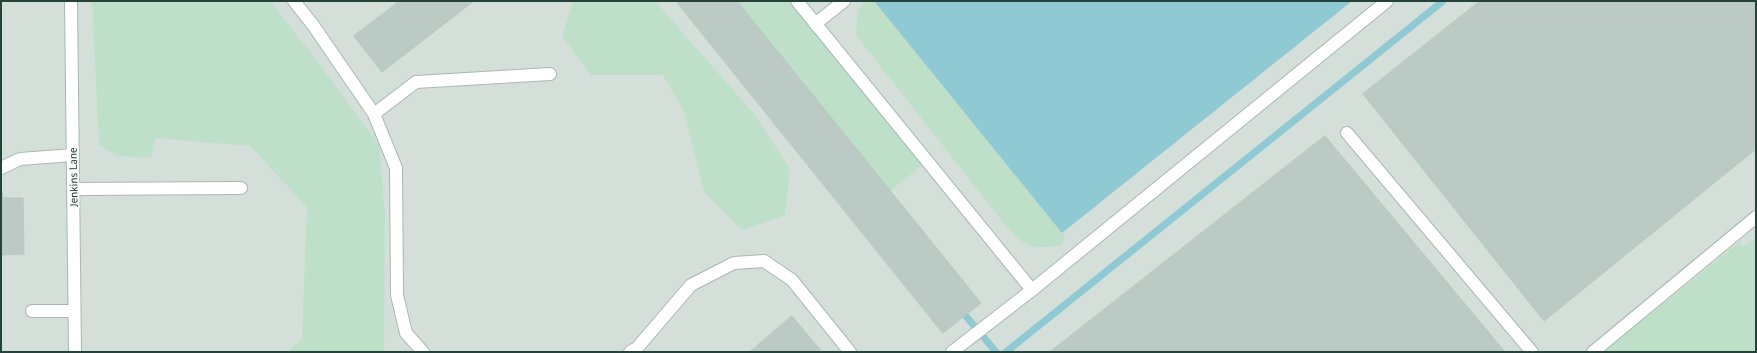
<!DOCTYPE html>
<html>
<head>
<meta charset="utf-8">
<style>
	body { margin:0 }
	#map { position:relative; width:1757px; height:353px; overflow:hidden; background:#e6efeb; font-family:"PT Sans",sans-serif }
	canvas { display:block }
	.frame { position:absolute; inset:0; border:2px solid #24423a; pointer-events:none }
</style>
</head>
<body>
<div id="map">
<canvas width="1757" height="353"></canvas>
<div class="frame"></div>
</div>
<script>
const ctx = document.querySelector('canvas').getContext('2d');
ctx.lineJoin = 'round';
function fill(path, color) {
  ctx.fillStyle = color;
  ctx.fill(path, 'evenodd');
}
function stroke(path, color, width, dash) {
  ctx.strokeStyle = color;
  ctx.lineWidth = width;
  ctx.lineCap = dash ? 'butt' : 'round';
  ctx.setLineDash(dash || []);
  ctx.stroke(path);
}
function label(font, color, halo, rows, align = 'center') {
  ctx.font = font + ' "PT Sans",sans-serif';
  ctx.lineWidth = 4;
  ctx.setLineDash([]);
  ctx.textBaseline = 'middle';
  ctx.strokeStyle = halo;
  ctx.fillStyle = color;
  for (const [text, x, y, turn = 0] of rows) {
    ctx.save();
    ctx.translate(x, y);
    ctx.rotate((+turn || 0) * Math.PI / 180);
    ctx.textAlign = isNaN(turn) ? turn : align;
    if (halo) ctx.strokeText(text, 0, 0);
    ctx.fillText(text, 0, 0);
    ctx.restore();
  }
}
fill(new Path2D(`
	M 1,1 L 1756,1 L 1756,352 L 1,352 Z`), '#d4dfda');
fill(new Path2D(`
	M 92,1 L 270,1 L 312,54 L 379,145 L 385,213 L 384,352 L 287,352 L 302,339 L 307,207 L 250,146 L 156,138 L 151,158 L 117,156 L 99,144 Z
	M 573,1 L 655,1 L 755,115 L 790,169 L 785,215 L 742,230 L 704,192 L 684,111 L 663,75 L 591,75 L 562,36 Z
	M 737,1 L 794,1 L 925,163 L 890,191 Z
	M 866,1 L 874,1 L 1065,237 L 1062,245 C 1027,250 1026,247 1003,222 L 856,35 L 858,10 Z
	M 1756,237 L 1756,352 L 1603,352 L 1740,242 L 1743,247 Z`), '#bfe0c8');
fill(new Path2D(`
	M 874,1 L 1352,1 L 1062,233 Z`), '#8ec9d4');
stroke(new Path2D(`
	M 960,309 L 996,352
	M 1006,352 L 1443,1`), '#8ec9d4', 7);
const building = new Path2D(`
	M 400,1 L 474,1 L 382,72 L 354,36 Z
	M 676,1 L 737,1 L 981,303 L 943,333 Z
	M 1480,1 L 1756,1 L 1756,149 L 1544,321 L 1363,94 Z
	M 1325,136 L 1505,352 L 1050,352 Z
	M 1,187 L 3,198 L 23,198 L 24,254 L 1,255 Z
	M 792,316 L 822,352 L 750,352 Z`);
fill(building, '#bbcac4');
stroke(building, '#b8c9c2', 1);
const service = new Path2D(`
	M 71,1 L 75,352
	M 294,1 L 313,25 L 374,114 L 396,168 L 397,295 L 406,333 L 423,352
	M 797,1 L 1032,290
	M 815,24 L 844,1
	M 374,114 L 416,82 L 550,74
	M 1347,133 L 1532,352
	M 1,168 L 20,159 L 73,155
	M 74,189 L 241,188
	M 32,311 L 74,311
	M 630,352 L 637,348 L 691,285 L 734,263 L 764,261 L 792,280 L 850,352
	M 952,352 L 1032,290 L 1387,1
	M 1593,352 L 1756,217`);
stroke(service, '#a8b8b2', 14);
stroke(service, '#fff', 12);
label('11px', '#24423a', '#f7fbf9', [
	["Jenkins Lane",74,177,-91]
]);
</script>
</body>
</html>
